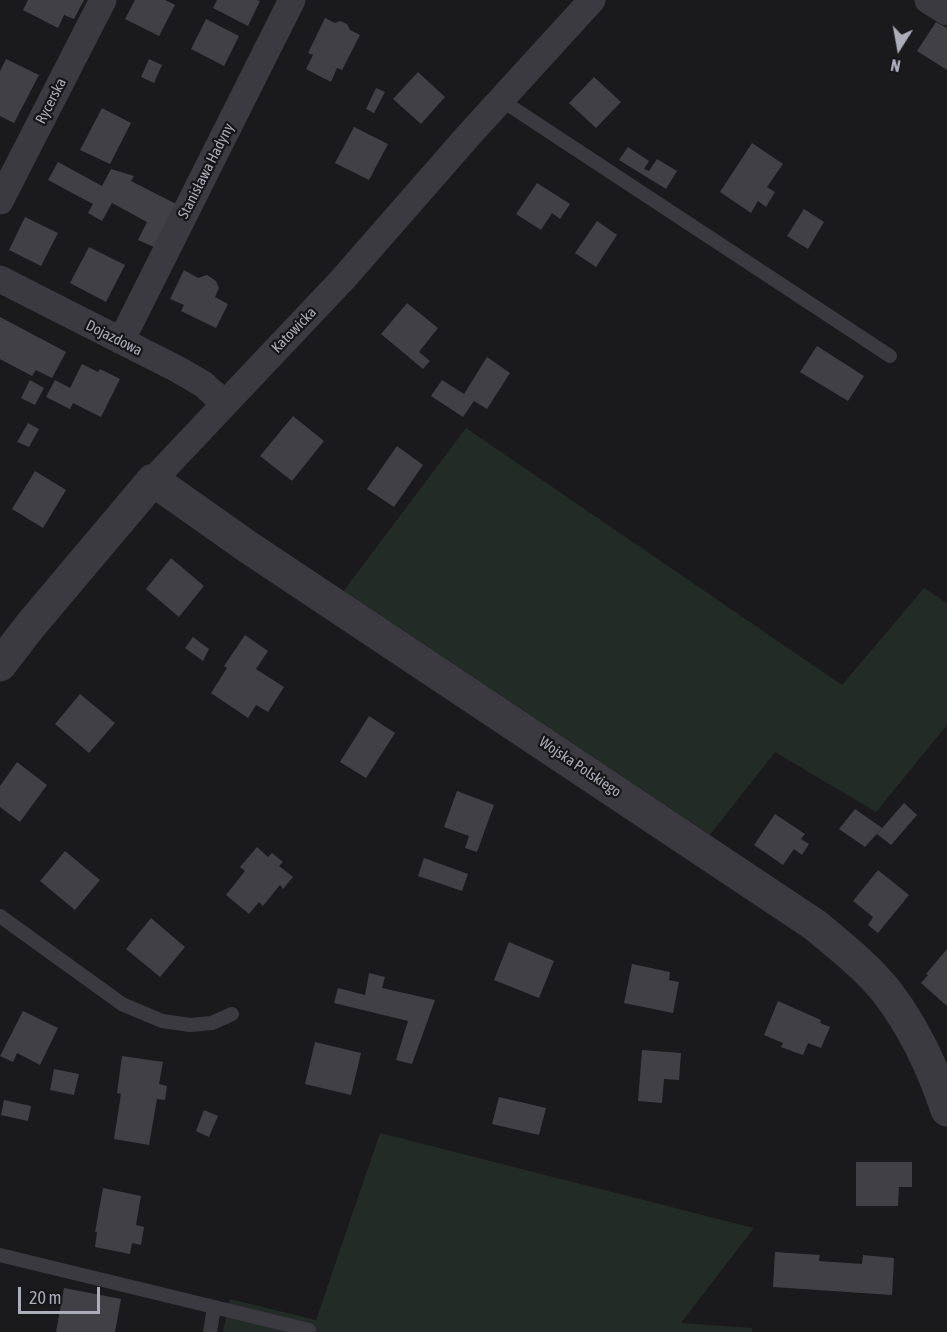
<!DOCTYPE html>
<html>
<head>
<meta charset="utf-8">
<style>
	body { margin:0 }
	#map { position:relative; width:947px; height:1332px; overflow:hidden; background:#1a191b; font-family:"Asap Condensed",sans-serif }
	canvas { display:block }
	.north { position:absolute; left:869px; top:18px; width:60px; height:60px; -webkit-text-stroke:4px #151416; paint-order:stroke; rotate:191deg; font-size:16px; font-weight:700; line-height:24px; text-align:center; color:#acadba }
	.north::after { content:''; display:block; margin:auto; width:21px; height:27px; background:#acadba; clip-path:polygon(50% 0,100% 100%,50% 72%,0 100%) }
	.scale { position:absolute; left:18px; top:1287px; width:82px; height:27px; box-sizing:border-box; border:3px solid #acadba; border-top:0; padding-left:8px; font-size:18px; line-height:21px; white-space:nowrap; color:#acadba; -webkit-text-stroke:4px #151416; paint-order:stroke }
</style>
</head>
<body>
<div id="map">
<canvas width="947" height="1332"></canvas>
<div class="north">N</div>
<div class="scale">20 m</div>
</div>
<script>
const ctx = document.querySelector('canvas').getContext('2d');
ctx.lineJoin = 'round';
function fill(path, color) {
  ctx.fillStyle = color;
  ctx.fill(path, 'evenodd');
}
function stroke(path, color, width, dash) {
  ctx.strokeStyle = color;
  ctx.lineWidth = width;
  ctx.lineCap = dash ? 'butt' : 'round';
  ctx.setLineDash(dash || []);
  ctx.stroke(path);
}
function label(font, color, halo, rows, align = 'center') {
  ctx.font = font + ' "Asap Condensed",sans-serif';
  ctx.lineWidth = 4.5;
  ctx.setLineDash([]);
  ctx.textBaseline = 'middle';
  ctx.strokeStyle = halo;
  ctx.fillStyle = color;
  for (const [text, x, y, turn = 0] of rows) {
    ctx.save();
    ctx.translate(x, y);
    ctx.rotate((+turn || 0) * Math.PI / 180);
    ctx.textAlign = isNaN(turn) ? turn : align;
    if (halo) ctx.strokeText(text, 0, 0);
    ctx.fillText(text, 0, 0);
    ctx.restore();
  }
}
fill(new Path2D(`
	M 466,428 L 842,685 L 924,588 L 947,603 L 947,725 L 876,812 L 775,752 L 710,835 L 342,593 Z
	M 380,1133 L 754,1228 L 681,1323 L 752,1328 L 752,1332 L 223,1332 L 230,1299 L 316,1320 Z`), '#232b26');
fill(new Path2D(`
	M 28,0 L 84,0 L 74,19 L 64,15 L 58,28 L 23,10 Z
	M 135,0 L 165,0 L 175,5 L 159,36 L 125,19 Z
	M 217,0 L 257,0 L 260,1 L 248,26 L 213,8 Z
	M 325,18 L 335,23 L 340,21 L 347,24 L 350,30 L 360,35 L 342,70 L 337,68 L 331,82 L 306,69 L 313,55 L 308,53 Z
	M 206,19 L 239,36 L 224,66 L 191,49 Z
	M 936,22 L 947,28 L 947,70 L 917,51 Z
	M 6,59 L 39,75 L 14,123 L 0,116 L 0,71 Z
	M 149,59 L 162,65 L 154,83 L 141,77 Z
	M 418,72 L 445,97 L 421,124 L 393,99 Z
	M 594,77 L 621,102 L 596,128 L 569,103 Z
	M 376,88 L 385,92 L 374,113 L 366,109 Z
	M 102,108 L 131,123 L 110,164 L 80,150 Z
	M 354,127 L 388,144 L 369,180 L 335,163 Z
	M 752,143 L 783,164 L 767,187 L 775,192 L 766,207 L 758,201 L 751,213 L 720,192 Z
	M 628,147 L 649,161 L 644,169 L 649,171 L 657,159 L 677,171 L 666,189 L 619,160 Z
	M 58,162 L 102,186 L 111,169 L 134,176 L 131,181 L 176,204 L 154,247 L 138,240 L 147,222 L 112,203 L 102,221 L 88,213 L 93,204 L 48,180 Z
	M 537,183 L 570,204 L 560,219 L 552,213 L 541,230 L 516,214 Z
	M 804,209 L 824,222 L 808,249 L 787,236 Z
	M 25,217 L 58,233 L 41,266 L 9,250 Z
	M 597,221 L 617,235 L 596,267 L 575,253 Z
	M 89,247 L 125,265 L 106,302 L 70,283 Z
	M 184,270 L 198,278 L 207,275 L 216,281 L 219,288 L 215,297 L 228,304 L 216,328 L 181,311 L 184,305 L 170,299 Z
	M 407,303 L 438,328 L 419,352 L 430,361 L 423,369 L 381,334 Z
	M 0,317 L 66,352 L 52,378 L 36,370 L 32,376 L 0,359 Z
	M 817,346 L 864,376 L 848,401 L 800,372 Z
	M 487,357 L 510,373 L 487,409 L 474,401 L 463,417 L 431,396 L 442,380 L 464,394 Z
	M 82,364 L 98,372 L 100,369 L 120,379 L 101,417 L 73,403 L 70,409 L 46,397 L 55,380 L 70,388 Z
	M 30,380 L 44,388 L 35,405 L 21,398 Z
	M 293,416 L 324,441 L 292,481 L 260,456 Z
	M 28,423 L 39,429 L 29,447 L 17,442 Z
	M 397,446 L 423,465 L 394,507 L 367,489 Z
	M 35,471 L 66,490 L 43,528 L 12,509 Z
	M 171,558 L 204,586 L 179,617 L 146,589 Z
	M 245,635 L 268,651 L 256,669 L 284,687 L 268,712 L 256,705 L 248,718 L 211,693 L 227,668 L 224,666 Z
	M 193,637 L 209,649 L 203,661 L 185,648 Z
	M 80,694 L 115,723 L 89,753 L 55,724 Z
	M 369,716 L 395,733 L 366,778 L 340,762 Z
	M 17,762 L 47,785 L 20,822 L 0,807 L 0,786 Z
	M 457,791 L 494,805 L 477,852 L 465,848 L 469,836 L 444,827 Z
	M 904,803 L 917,815 L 891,845 L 877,834 Z
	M 855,809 L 882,828 L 865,847 L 839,829 Z
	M 775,814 L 805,834 L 801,839 L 809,844 L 802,855 L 794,849 L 783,865 L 754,845 Z
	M 257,847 L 268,857 L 272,853 L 283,862 L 279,866 L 293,877 L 283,889 L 280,885 L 263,906 L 259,902 L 249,914 L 226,895 L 245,871 L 240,867 Z
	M 65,851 L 100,880 L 75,910 L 40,881 Z
	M 424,858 L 468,874 L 462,891 L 418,876 Z
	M 878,870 L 909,895 L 878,933 L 868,925 L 873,917 L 853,901 Z
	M 151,918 L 185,947 L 160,977 L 126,949 Z
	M 509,942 L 554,961 L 539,998 L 494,980 Z
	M 947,949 L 947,1006 L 921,983 L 928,975 L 926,974 Z
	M 632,964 L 670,972 L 669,980 L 679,982 L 673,1013 L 624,1003 Z
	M 369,973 L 385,977 L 382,988 L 435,1000 L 412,1064 L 396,1060 L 408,1021 L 334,1003 L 338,988 L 365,995 Z
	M 778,1001 L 821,1020 L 820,1023 L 830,1027 L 821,1048 L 808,1043 L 803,1055 L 781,1047 L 783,1043 L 764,1035 Z
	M 23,1011 L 58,1028 L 40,1065 L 17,1053 L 13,1062 L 0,1056 Z
	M 315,1042 L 361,1053 L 351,1095 L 305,1084 Z
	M 642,1050 L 681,1053 L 679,1080 L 664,1079 L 662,1103 L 638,1101 Z
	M 122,1056 L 163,1062 L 159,1084 L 167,1086 L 165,1100 L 157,1099 L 149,1145 L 114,1139 L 121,1094 L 117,1093 Z
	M 54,1069 L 79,1074 L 74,1095 L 50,1090 Z
	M 499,1097 L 546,1108 L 539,1135 L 492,1124 Z
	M 4,1100 L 31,1106 L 28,1121 L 1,1115 Z
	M 204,1110 L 218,1116 L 209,1137 L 196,1131 Z
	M 856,1162 L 912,1162 L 912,1187 L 899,1187 L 898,1206 L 856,1206 Z
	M 103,1188 L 141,1196 L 136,1225 L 144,1227 L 141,1245 L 132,1243 L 130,1254 L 95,1247 L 97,1232 L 95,1232 Z
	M 775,1252 L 820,1255 L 819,1261 L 862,1264 L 863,1255 L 894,1258 L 892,1295 L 773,1287 Z
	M 64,1288 L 121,1299 L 115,1332 L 56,1332 Z`), '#414145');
stroke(new Path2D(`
	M 501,100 L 890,356
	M 0,916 L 122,1004 L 162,1021 L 190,1025 L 212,1023 L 232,1014
	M 0,1255 L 309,1330
	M 210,1332 L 214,1307`), '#3b3a40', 14);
stroke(new Path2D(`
	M 928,0 L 947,12
	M 0,201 L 103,0
	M 0,279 L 177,369 L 203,384 L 224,403
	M 121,341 L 292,0
	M 153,480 L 343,279 L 468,136 L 592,0`), '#3b3a40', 27);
stroke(new Path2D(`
	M 0,665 L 30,626 L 153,480 L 248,547 L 815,925 C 840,946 866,966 886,991 C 914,1027 933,1068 947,1110`), '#3b3a40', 33);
label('15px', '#acadba', '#151416', [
	["Rycerska",51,101,-63],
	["Stanisława Hadyny",206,171,-63],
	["Katowicka",294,330,-46],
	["Dojazdowa",114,338,27],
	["Wojska Polskiego",580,767,34]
]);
</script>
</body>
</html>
